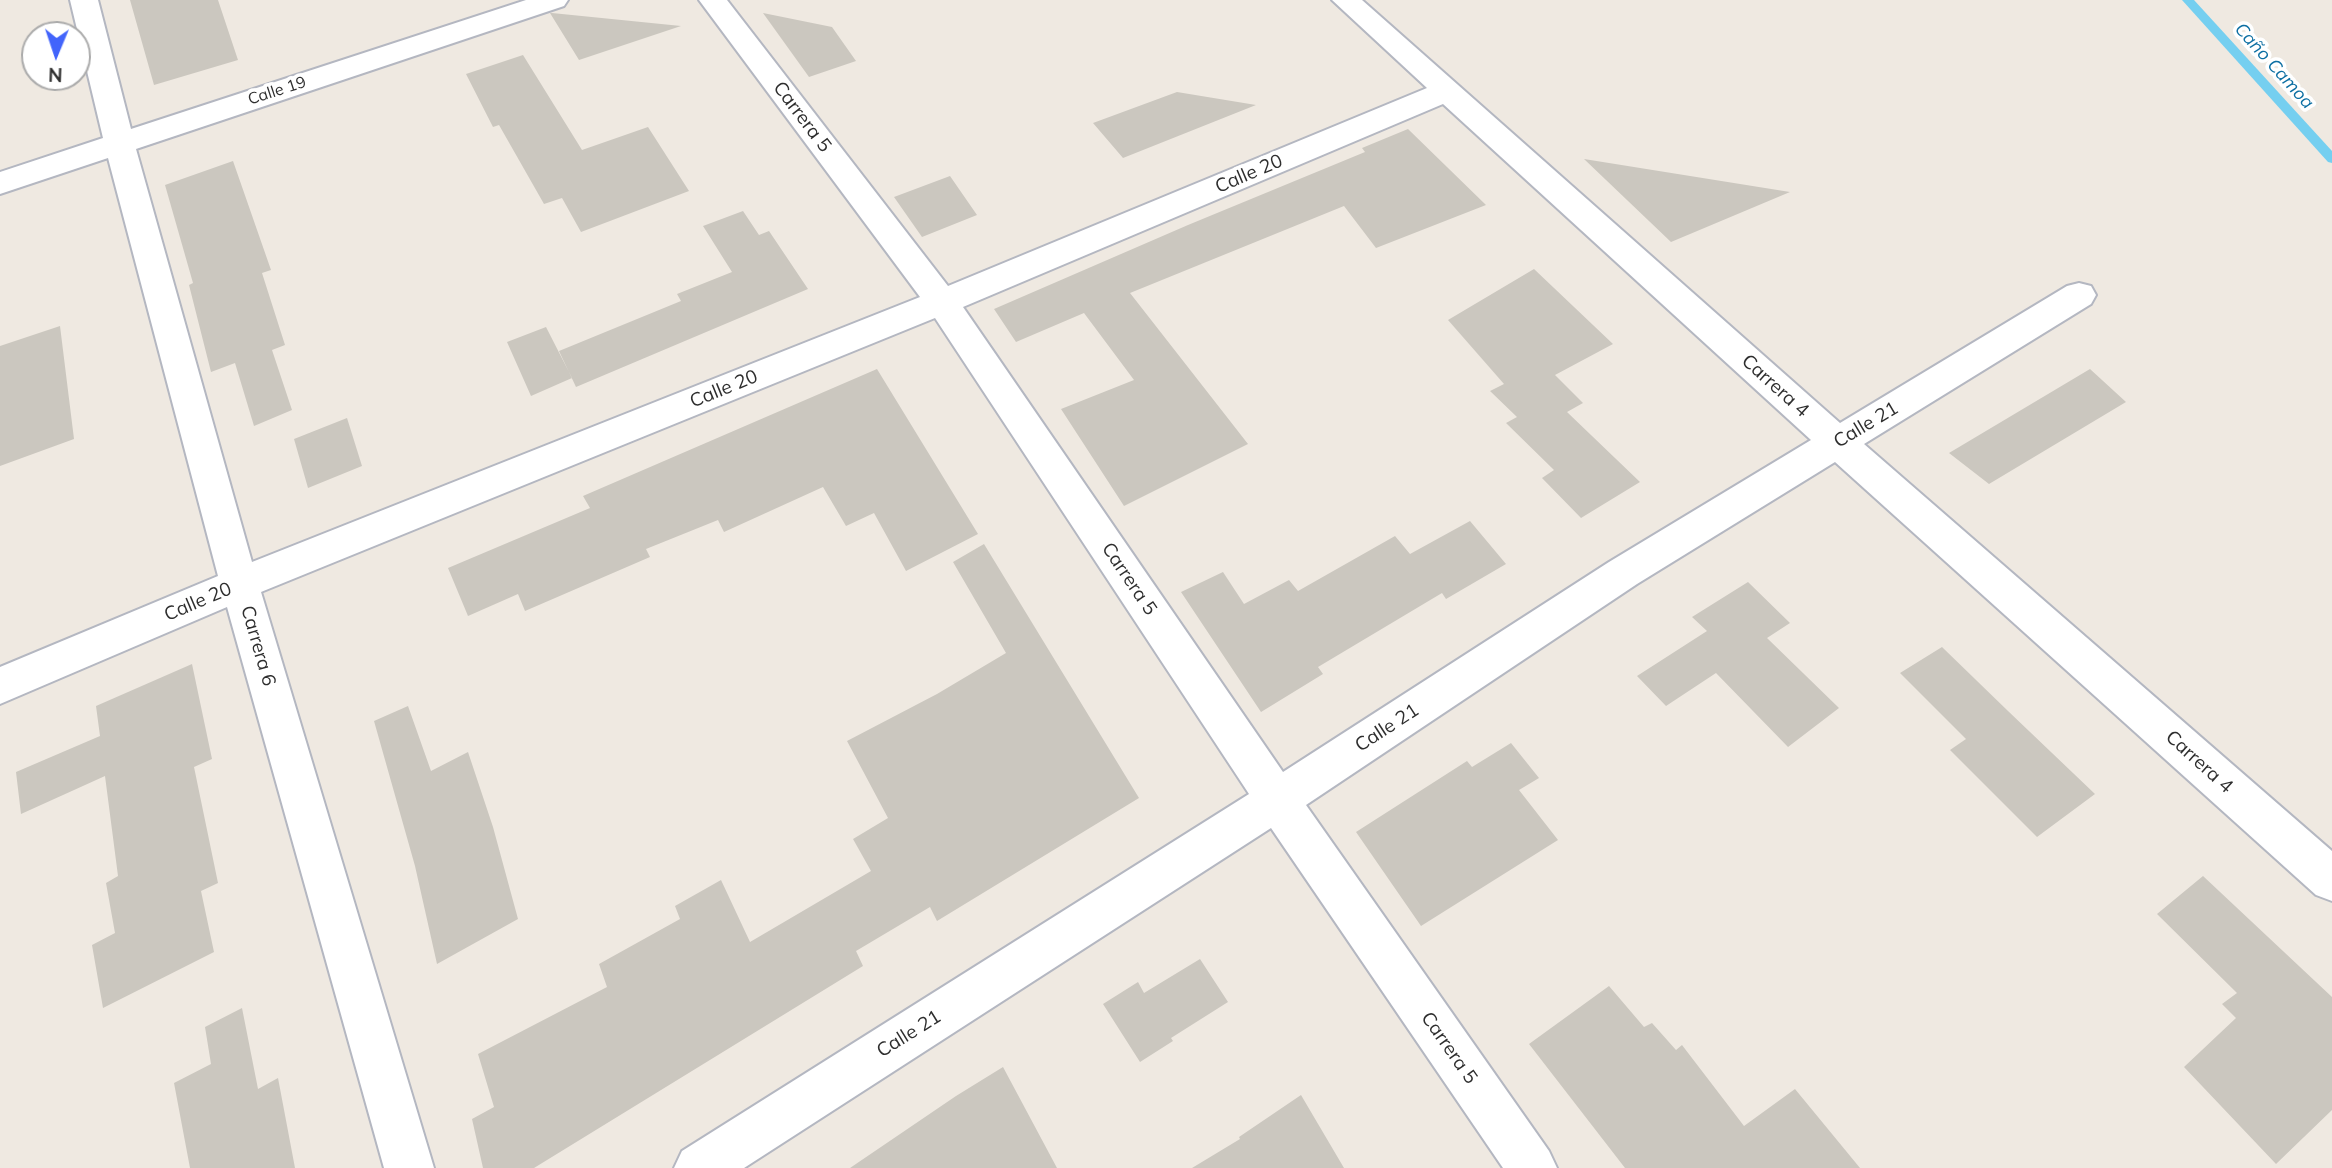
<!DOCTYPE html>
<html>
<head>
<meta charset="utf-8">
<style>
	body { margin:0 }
	#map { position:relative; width:2332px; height:1168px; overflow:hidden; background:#efe9e1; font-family:Mulish,sans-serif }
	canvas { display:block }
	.north { position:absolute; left:21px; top:21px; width:70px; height:70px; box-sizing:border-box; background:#fff; border:2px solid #ababab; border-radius:50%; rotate:182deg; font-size:19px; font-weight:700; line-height:28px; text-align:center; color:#2e2e2e }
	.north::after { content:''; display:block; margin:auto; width:24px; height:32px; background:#4264fb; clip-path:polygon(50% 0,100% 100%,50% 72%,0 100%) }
</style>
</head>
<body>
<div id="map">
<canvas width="2332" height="1168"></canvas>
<div class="north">N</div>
</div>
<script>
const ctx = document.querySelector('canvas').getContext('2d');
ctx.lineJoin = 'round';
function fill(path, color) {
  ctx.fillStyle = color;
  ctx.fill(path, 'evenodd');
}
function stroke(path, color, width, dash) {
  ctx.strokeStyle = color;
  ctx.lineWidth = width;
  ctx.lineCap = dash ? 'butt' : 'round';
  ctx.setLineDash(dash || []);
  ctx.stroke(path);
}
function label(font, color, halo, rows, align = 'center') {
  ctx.font = font + ' Mulish,sans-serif';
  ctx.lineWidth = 7;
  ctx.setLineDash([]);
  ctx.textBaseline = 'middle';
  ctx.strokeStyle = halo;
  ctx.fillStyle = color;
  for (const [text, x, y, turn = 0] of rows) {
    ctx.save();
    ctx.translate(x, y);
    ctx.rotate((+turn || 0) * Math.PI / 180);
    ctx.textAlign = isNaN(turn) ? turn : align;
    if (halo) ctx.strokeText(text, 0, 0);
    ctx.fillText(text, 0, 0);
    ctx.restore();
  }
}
fill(new Path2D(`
	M 2182,0 L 2194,0 L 2332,151 L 2332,163 L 2328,162 Z`), '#75cff0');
fill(new Path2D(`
	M 130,0 L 218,0 L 238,60 L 154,85 Z
	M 550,13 L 552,13 L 681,26 L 579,60 Z
	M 763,13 L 832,27 L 856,61 L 809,77 Z
	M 523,55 L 582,150 L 648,127 L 689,191 L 581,232 L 562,198 L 544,204 L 499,125 L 493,127 L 466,74 Z
	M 1177,92 L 1256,105 L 1123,158 L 1093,123 Z
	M 1408,129 L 1486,205 L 1376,248 L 1344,206 L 1130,293 L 1248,444 L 1124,506 L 1061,409 L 1134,380 L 1084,313 L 1016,342 L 994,309 L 1188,225 L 1365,152 L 1362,148 Z
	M 1584,159 L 1790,192 L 1671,242 Z
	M 233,161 L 271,270 L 262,273 L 285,345 L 272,350 L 292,410 L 254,426 L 235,363 L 211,372 L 189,285 L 193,283 L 165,185 Z
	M 950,176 L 977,215 L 922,237 L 894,197 Z
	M 743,211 L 759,235 L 769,231 L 808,289 L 576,387 L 559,351 L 681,301 L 677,294 L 732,272 L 703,226 Z
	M 1534,269 L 1613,344 L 1555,375 L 1583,403 L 1567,412 L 1640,482 L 1581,518 L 1542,478 L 1554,470 L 1506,423 L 1517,417 L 1490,391 L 1504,384 L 1448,320 Z
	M 60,326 L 74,439 L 0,466 L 0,346 Z
	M 546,327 L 572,378 L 531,396 L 507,342 Z
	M 877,369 L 978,534 L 906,571 L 874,513 L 846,526 L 823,487 L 724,532 L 718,520 L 646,549 L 650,557 L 525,611 L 518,594 L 468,616 L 448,568 L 590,508 L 583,496 Z
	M 2090,369 L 2126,402 L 1989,484 L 1949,453 Z
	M 347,418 L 362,466 L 308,488 L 294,439 Z
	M 1470,521 L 1506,564 L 1446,599 L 1442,593 L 1318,667 L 1323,674 L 1261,712 L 1181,592 L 1223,572 L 1244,604 L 1289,580 L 1298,591 L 1395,536 L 1410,554 Z
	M 984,544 L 1139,798 L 937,921 L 930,907 L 856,951 L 863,966 L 534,1168 L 483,1168 L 472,1119 L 494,1107 L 478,1054 L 607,987 L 599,964 L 680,919 L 675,906 L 721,880 L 750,942 L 871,871 L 853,839 L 888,818 L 847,741 L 937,694 L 1006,653 L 953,562 Z
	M 1748,582 L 1790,623 L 1767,638 L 1839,708 L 1788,747 L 1716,673 L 1666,706 L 1637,676 L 1707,631 L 1692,617 Z
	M 1942,647 L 2008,711 L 2095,794 L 2037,837 L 1950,750 L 1966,739 L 1900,673 Z
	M 192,664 L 212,759 L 194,767 L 218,883 L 201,891 L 214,952 L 103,1008 L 92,945 L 115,933 L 106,883 L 118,876 L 105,776 L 21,814 L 16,772 L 100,736 L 96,706 Z
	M 408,706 L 431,771 L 468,752 L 493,827 L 518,919 L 437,964 L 415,866 L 374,721 Z
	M 1511,743 L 1539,778 L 1519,790 L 1558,840 L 1421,926 L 1356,832 L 1467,761 L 1472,767 Z
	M 2203,876 L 2332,997 L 2332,1110 L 2276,1164 L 2184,1067 L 2236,1018 L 2222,1004 L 2237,993 L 2157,914 Z
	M 1200,959 L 1228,1002 L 1171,1038 L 1173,1041 L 1140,1062 L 1103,1004 L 1138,982 L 1144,993 Z
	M 1609,986 L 1644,1027 L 1652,1023 L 1676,1050 L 1682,1045 L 1744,1126 L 1795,1089 L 1860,1168 L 1625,1168 L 1529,1044 Z
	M 242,1008 L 258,1089 L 278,1078 L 295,1168 L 190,1168 L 174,1083 L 211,1064 L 205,1027 Z
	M 1003,1067 L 1057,1168 L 850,1168 L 956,1096 Z
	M 1301,1095 L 1344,1168 L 1192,1168 L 1240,1139 L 1239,1137 Z`), '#cbc7bf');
const minor = new Path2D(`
	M 70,0 L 98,0 L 131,129 L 526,0 L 568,0 L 564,6 L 136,149 L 252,562 L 920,297 L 699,0 L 727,0 L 948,286 L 1427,88 L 1332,0 L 1362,0 L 1840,423 L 2067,286 L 2079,283 L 2091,286 L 2096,295 L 2091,304 L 1864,444 L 2332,851 L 2332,901 L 2316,895 L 1835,462 L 1637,584 L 1306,805 L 1549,1151 L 1557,1168 L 1503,1168 L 1271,828 L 744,1168 L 674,1168 L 682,1151 L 1249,794 L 935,318 L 261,592 L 434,1168 L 384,1168 L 227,607 L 0,704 L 0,667 L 218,576 L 108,158 L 0,194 L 0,172 L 103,138 ZM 1443,104 L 1811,440 L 1609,562 L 1283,772 L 963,307 Z`);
stroke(minor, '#b4b7c1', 4);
fill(minor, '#fff');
label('16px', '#2e2e2e', '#fff', [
	["Calle 19",277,91,-18]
]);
label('italic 18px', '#0d6fa3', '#fff', [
	["Caño Camoa",2274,66,48]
]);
label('19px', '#2e2e2e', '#fff', [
	["Carrera 5",802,117,53],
	["Calle 20",1249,174,-23],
	["Carrera 4",1775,386,42],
	["Calle 20",724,389,-22],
	["Calle 21",1866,425,-31],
	["Carrera 5",1129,579,56],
	["Calle 20",198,602,-23],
	["Carrera 6",258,646,74],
	["Calle 21",1387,728,-33],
	["Carrera 4",2199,762,42],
	["Calle 21",909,1034,-32],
	["Carrera 5",1449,1048,55]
]);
</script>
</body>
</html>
